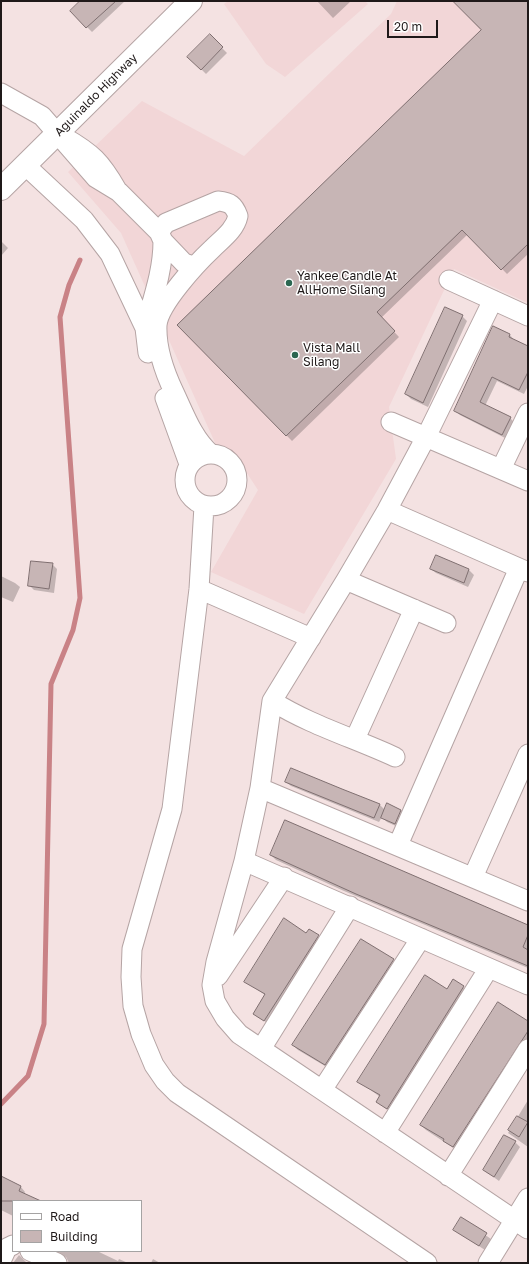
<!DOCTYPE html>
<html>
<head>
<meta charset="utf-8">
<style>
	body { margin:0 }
	#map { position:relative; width:529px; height:1264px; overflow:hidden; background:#f4e2e2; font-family:"Golos Text",sans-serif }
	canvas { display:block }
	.frame { position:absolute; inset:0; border:2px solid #1f1919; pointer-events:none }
	.legend { position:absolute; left:12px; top:1200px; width:130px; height:52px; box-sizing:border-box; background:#fff; border:1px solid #a5a3a3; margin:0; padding:5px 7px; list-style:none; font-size:12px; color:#1f1919 }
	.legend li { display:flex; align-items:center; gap:8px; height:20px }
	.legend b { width:20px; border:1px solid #a5a3a3 }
	.scale { position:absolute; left:387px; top:20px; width:51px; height:18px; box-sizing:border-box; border:2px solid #1f1919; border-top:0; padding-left:5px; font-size:12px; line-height:14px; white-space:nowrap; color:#1f1919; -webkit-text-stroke:3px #fff; paint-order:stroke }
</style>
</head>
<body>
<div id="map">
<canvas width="529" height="1264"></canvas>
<div class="frame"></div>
<ul class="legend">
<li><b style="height:5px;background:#fff"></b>Road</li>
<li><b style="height:11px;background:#c7b5b5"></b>Building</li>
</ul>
<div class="scale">20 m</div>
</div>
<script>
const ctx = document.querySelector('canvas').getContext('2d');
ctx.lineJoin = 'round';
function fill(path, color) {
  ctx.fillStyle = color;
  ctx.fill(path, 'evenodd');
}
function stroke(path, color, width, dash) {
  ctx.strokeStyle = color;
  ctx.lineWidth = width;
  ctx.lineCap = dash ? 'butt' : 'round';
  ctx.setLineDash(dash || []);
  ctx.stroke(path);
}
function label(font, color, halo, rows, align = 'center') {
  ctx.font = font + ' "Golos Text",sans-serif';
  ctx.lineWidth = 3;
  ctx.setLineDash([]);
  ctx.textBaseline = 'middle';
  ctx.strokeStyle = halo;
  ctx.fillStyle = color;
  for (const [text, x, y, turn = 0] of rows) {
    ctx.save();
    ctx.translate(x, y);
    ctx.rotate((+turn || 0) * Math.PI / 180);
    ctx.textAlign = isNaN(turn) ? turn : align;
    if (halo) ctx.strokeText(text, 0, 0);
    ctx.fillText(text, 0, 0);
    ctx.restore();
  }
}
fill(new Path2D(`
	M 228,1 L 365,1 L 368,4 L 285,77 L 266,64 L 224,4 Z
	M 397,1 L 528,1 L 528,303 L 454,269 L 389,407 L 396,459 L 304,614 L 211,572 L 258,490 L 233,452 L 216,445 L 121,233 L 68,172 L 142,101 L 244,156 L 391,14 Z`), '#f2d6d7');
fill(new Path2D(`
	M 82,1 L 125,1 L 92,32 L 71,11 Z
	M 317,1 L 351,1 L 333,18 Z
	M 463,1 L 528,1 L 528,254 L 507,274 L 468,234 L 381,318 L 399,337 L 292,441 L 178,325 L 483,30 Z
	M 210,36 L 227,53 L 206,74 L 189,57 Z
	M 1,241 L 8,248 L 1,256 Z
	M 462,316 L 467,321 L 428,407 L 411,399 L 406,394 Z
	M 510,335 L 514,340 L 528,347 L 528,386 L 524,394 L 497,381 L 485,406 L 510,418 L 515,423 L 507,439 L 460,415 L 455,410 Z
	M 437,556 L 469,570 L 474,575 L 468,587 L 436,573 L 431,569 Z
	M 52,564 L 57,569 L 54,593 L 34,590 L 29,585 Z
	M 1,576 L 15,583 L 20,587 L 13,602 L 1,597 Z
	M 286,782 L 341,790 L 380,805 L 385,810 L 387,805 L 401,810 L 406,815 L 400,828 L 387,822 L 382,817 L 379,822 L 291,786 Z
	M 271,855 L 528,926 L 528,968 L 344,891 L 276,860 Z
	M 307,934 L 318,936 L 323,941 L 270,1025 L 254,1014 L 265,995 L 246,982 Z
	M 393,960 L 398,965 L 330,1069 L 298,1050 L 293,1045 Z
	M 463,987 L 468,992 L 392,1113 L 377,1102 L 380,1097 L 359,1081 L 447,990 Z
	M 528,1022 L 528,1043 L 458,1151 L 426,1130 L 421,1125 Z
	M 528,1100 L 528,1147 L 508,1133 Z
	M 515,1142 L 520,1147 L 499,1181 L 484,1170 Z
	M 1,1177 L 21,1187 L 25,1192 L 24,1195 L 39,1201 L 13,1201 L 13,1216 L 1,1210 Z
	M 461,1218 L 491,1239 L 485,1250 L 454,1230 Z
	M 52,1251 L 97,1251 L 118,1261 L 119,1259 L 128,1263 L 69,1263 L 66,1257 Z
	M 19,1255 L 27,1263 L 13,1263 Z
	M 153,1259 L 160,1263 L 151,1263 Z`), '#0003');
stroke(new Path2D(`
	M 1,1104 L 28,1076 L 44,1024 L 51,684 L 73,630 L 80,598 L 60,317 L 69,285 L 80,260`), '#c98286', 5);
const building = new Path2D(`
	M 80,1 L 116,1 L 86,28 L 70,11 Z
	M 453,1 L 528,1 L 528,244 L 501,270 L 462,230 L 377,312 L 395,331 L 286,436 L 177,325 L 481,30 Z
	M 210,34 L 223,47 L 201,70 L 187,57 Z
	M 445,307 L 463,315 L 423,403 L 405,394 Z
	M 493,326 L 510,334 L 509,337 L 528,346 L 528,372 L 519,390 L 492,377 L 480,402 L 511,417 L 502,435 L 454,411 Z
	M 436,555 L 469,569 L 464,583 L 430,569 Z
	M 31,561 L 53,563 L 49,589 L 28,586 Z
	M 291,768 L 342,789 L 380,804 L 374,818 L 285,782 Z
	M 387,803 L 401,810 L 395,824 L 381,818 Z
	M 285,820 L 528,925 L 528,935 L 523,947 L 528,950 L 528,966 L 356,894 L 270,855 Z
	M 284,918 L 306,933 L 309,929 L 319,935 L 264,1021 L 253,1014 L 265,994 L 244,982 Z
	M 361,939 L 394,959 L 325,1065 L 292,1045 Z
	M 425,975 L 447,989 L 453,979 L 464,986 L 387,1109 L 376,1102 L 380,1095 L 357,1082 Z
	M 498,1002 L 528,1021 L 528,1031 L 453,1147 L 443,1141 L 444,1139 L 420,1125 Z
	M 517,1116 L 528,1122 L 519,1137 L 508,1130 Z
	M 504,1135 L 516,1141 L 494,1177 L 483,1170 Z
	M 1,1176 L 21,1186 L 19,1191 L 41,1201 L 1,1201 Z
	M 461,1217 L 487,1233 L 479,1246 L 453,1230 Z`);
fill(building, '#c7b5b5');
stroke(building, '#7f6f70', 1);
const street = new Path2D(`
	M 1,93 L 42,116 L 96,178 L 119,192 L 159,232 L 163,241 L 184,263 L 194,266
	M 64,137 C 92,153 101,162 117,190
	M 25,165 L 84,220 L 110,254 L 145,328 L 148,353
	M 159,232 L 166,223 L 218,201 C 230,202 234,205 238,216 C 235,230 222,239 212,249 C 197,263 159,304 157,325 C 156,348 164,371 174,392 C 184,413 193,439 211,454
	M 449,280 L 528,316
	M 493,300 L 426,437 L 387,510 L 346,580 L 272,701 L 260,788 L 244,861 L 216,962 L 212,985 L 215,1001 L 225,1018 L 239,1034 L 528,1229
	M 145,327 C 153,298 163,271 163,241
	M 165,398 L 189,464
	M 391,422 L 528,481
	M185 480a26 26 0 1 1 52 0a26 26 0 1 1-52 0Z
	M 501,469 L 528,413
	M 204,506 L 199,589 L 172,809 L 132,949 L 131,977 L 133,1006 L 141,1034 L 154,1065 L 165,1081 L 177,1093 L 427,1263
	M 387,510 L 528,572
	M 346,580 L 446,623
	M 199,589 L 311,638
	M 272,701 C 310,725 354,738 395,757
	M 355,739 L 414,609
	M 260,788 L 528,901
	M 398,845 L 519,568
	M 244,861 L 528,985
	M 473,877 L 528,754
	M 218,976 L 284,877
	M 261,1049 L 350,906
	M 322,1090 L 421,938
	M 385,1133 L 489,968
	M 448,1176 L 528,1049
	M 30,1251 L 57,1263
	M 1,1261 L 7,1248 L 13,1245
	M 488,1263 L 528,1198`);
const primary = new Path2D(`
	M 1,189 L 191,1`);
stroke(street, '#b5a4a4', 21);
stroke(primary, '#b5a4a4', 24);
stroke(street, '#fff', 19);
stroke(primary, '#fff', 22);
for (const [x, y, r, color] of [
	[289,283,4,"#2b6751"],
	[295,355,4,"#2b6751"]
]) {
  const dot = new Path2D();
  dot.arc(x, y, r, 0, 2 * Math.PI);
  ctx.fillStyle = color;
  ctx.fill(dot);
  stroke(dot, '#fff', 1.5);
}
label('12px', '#1f1919', '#fff', [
	["Aguinaldo Highway",96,95,-45]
]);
label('12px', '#1f1919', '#fff', [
	["Yankee Candle At",297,276],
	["AllHome Silang",297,290],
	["Vista Mall",303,348],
	["Silang",303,362]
], 'left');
</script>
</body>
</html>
